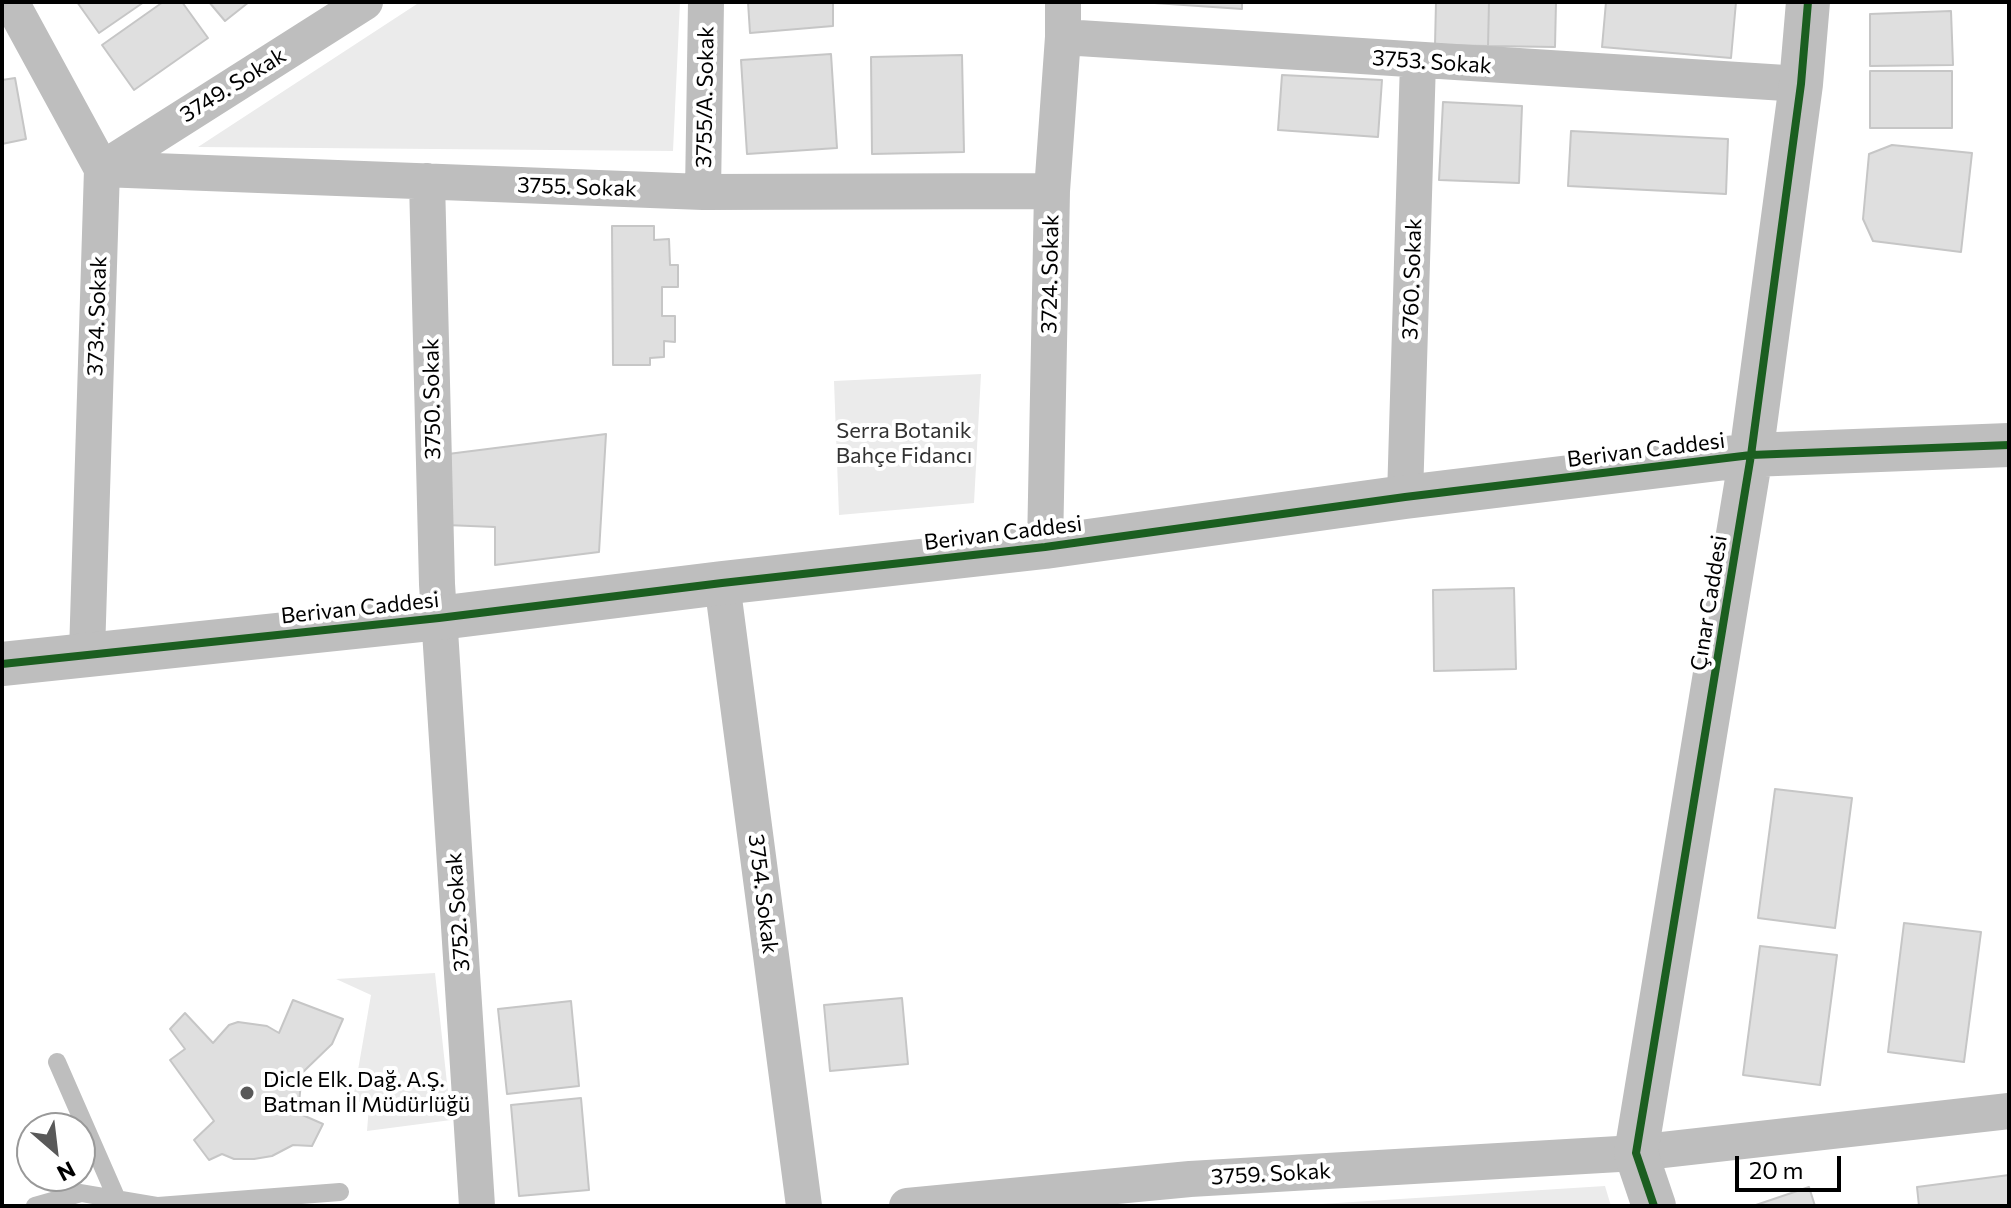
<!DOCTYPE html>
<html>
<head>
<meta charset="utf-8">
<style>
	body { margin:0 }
	#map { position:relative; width:2011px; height:1208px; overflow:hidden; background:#fff; font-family:Commissioner,sans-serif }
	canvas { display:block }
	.frame { position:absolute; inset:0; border:4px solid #000; pointer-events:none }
	.north { position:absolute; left:16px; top:1112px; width:80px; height:80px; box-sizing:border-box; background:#fff; border:2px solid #999; border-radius:50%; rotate:152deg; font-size:22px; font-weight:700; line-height:32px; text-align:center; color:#000 }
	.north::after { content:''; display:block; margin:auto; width:28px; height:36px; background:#595959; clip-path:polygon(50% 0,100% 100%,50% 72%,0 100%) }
	.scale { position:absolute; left:1735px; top:1156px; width:106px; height:36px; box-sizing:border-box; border:4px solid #000; border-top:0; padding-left:10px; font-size:24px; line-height:28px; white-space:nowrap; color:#000; -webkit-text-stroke:6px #fff; paint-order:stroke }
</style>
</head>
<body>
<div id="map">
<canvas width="2011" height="1208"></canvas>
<div class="frame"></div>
<div class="north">N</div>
<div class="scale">20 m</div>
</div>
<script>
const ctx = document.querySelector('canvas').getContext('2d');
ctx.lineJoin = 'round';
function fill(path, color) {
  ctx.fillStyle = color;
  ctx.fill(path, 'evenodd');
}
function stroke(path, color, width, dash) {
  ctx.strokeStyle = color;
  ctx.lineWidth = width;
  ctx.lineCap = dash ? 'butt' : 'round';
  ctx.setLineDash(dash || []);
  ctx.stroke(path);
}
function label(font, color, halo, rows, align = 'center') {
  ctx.font = font + ' Commissioner,sans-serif';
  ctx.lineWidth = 8;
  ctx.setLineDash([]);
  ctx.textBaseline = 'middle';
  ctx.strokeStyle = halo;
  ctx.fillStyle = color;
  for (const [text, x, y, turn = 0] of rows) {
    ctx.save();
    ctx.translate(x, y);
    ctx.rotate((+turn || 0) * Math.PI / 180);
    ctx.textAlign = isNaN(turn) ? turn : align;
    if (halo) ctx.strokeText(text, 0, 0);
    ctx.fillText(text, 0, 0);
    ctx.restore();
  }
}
fill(new Path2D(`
	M 420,2 L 680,2 L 673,151 L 198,147 Z
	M 981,374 L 974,503 L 839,515 L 834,381 Z
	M 435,973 L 451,1120 L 367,1131 L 369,1106 L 353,1099 L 371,995 L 336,979 Z
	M 1605,1186 L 1611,1206 L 1290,1206 Z`), '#ebebeb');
const building = new Path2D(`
	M 77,2 L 144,2 L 99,33 Z
	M 163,2 L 182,2 L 208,38 L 134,90 L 102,45 Z
	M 209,2 L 249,2 L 225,21 Z
	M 748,2 L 833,2 L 833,26 L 750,33 Z
	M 1140,2 L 1242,2 L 1242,9 Z
	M 1436,2 L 1489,2 L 1488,46 L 1435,45 Z
	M 1489,2 L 1556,2 L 1555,47 L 1488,46 Z
	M 1606,2 L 1736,2 L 1731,58 L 1602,47 Z
	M 1951,11 L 1953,65 L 1870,66 L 1870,14 Z
	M 831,54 L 837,148 L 747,154 L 741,60 Z
	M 962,55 L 964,152 L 872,154 L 871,57 Z
	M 1870,71 L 1952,71 L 1952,128 L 1870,128 Z
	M 1282,75 L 1382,80 L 1378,137 L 1278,130 Z
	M 15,78 L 26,139 L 2,144 L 2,80 Z
	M 1443,102 L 1522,106 L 1519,183 L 1439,180 Z
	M 1571,131 L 1728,139 L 1726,194 L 1568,186 Z
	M 1892,145 L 1972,153 L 1961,252 L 1873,241 L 1863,219 L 1869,154 Z
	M 612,226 L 654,226 L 654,240 L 669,239 L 670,265 L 678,265 L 678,287 L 662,287 L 662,316 L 675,316 L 675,342 L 664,341 L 664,357 L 650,358 L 650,365 L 613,365 Z
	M 606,434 L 599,552 L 495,565 L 495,527 L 446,525 L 448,454 Z
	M 1514,588 L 1516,669 L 1434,671 L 1433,590 Z
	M 1775,789 L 1852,798 L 1835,928 L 1758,918 Z
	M 1904,923 L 1981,932 L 1964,1062 L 1888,1052 Z
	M 1760,946 L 1837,955 L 1820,1085 L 1743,1075 Z
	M 902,998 L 908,1064 L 830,1071 L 824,1005 Z
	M 293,1000 L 343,1019 L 332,1044 L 302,1073 L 298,1113 L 323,1124 L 312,1146 L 293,1145 L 272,1156 L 254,1159 L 234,1159 L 222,1154 L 209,1160 L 194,1140 L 214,1121 L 170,1060 L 185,1049 L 170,1029 L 185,1013 L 213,1043 L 229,1025 L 238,1022 L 267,1026 L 279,1033 Z
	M 571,1001 L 579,1086 L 507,1094 L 498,1009 Z
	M 581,1098 L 589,1190 L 519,1196 L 511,1105 Z
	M 2009,1175 L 2009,1206 L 1919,1206 L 1917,1187 Z
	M 1809,1187 L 1815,1206 L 1753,1206 Z`);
fill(building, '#dfdfdf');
stroke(building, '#c6c6c6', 2);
stroke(new Path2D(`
	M 57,1062 L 120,1206
	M 35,1206 L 81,1193 L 158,1206 L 340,1192`), '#bebebe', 18);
stroke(new Path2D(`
	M 11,2 L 102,169 L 87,653
	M 1063,37 L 1801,84
	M 102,169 L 703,192 L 1052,191
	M 102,169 L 365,2
	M 427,181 L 437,584 L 477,1206
	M 703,192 L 706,2
	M 1405,497 L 1418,61
	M 1045,547 L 1052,191 L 1063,37 L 1063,2
	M 722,583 L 804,1206
	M 907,1206 L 1190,1179 L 1636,1153 L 2009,1111`), '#bebebe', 36);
stroke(new Path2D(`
	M 2,664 L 439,618 L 722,583 L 1045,547 L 1405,497 L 1751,455 L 2009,445
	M 1654,1206 L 1636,1153 L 1751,455 L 1801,84 L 1808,2`), '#bebebe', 44);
stroke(new Path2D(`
	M 2,664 L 439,618 L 722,583 L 1045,547 L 1405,497 L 1751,455 L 2009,445
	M 1654,1206 L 1636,1153 L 1751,455 L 1801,84 L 1808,2`), '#1b5e20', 8);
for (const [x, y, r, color] of [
	[247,1093,8,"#595959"]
]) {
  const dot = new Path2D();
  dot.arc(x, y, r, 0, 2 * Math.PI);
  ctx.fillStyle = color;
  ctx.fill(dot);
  stroke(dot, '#fff', 3);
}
label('22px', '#000', '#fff', [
	["3753. Sokak",1432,62,4],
	["3749. Sokak",233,85,-32],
	["3755/A. Sokak",705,97,-89],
	["3755. Sokak",577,187,2],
	["3724. Sokak",1050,274,-89],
	["3760. Sokak",1412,279,-88],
	["3734. Sokak",97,316,-88],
	["3750. Sokak",432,399,-91],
	["Berivan Caddesi",1646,450,-7],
	["Berivan Caddesi",1003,533,-7],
	["Çınar Caddesi",1709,603,-81],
	["Berivan Caddesi",360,608,-6],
	["3754. Sokak",763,894,83],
	["3752. Sokak",458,912,-94],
	["3759. Sokak",1271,1174,-3]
]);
label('22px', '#323232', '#fff', [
	["Serra Botanik",904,431],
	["Bahçe Fidancı",904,456]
]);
label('22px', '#000', '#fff', [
	["Dicle Elk. Dağ. A.Ş.",263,1080],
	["Batman İl Müdürlüğü",263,1105]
], 'left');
</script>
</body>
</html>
